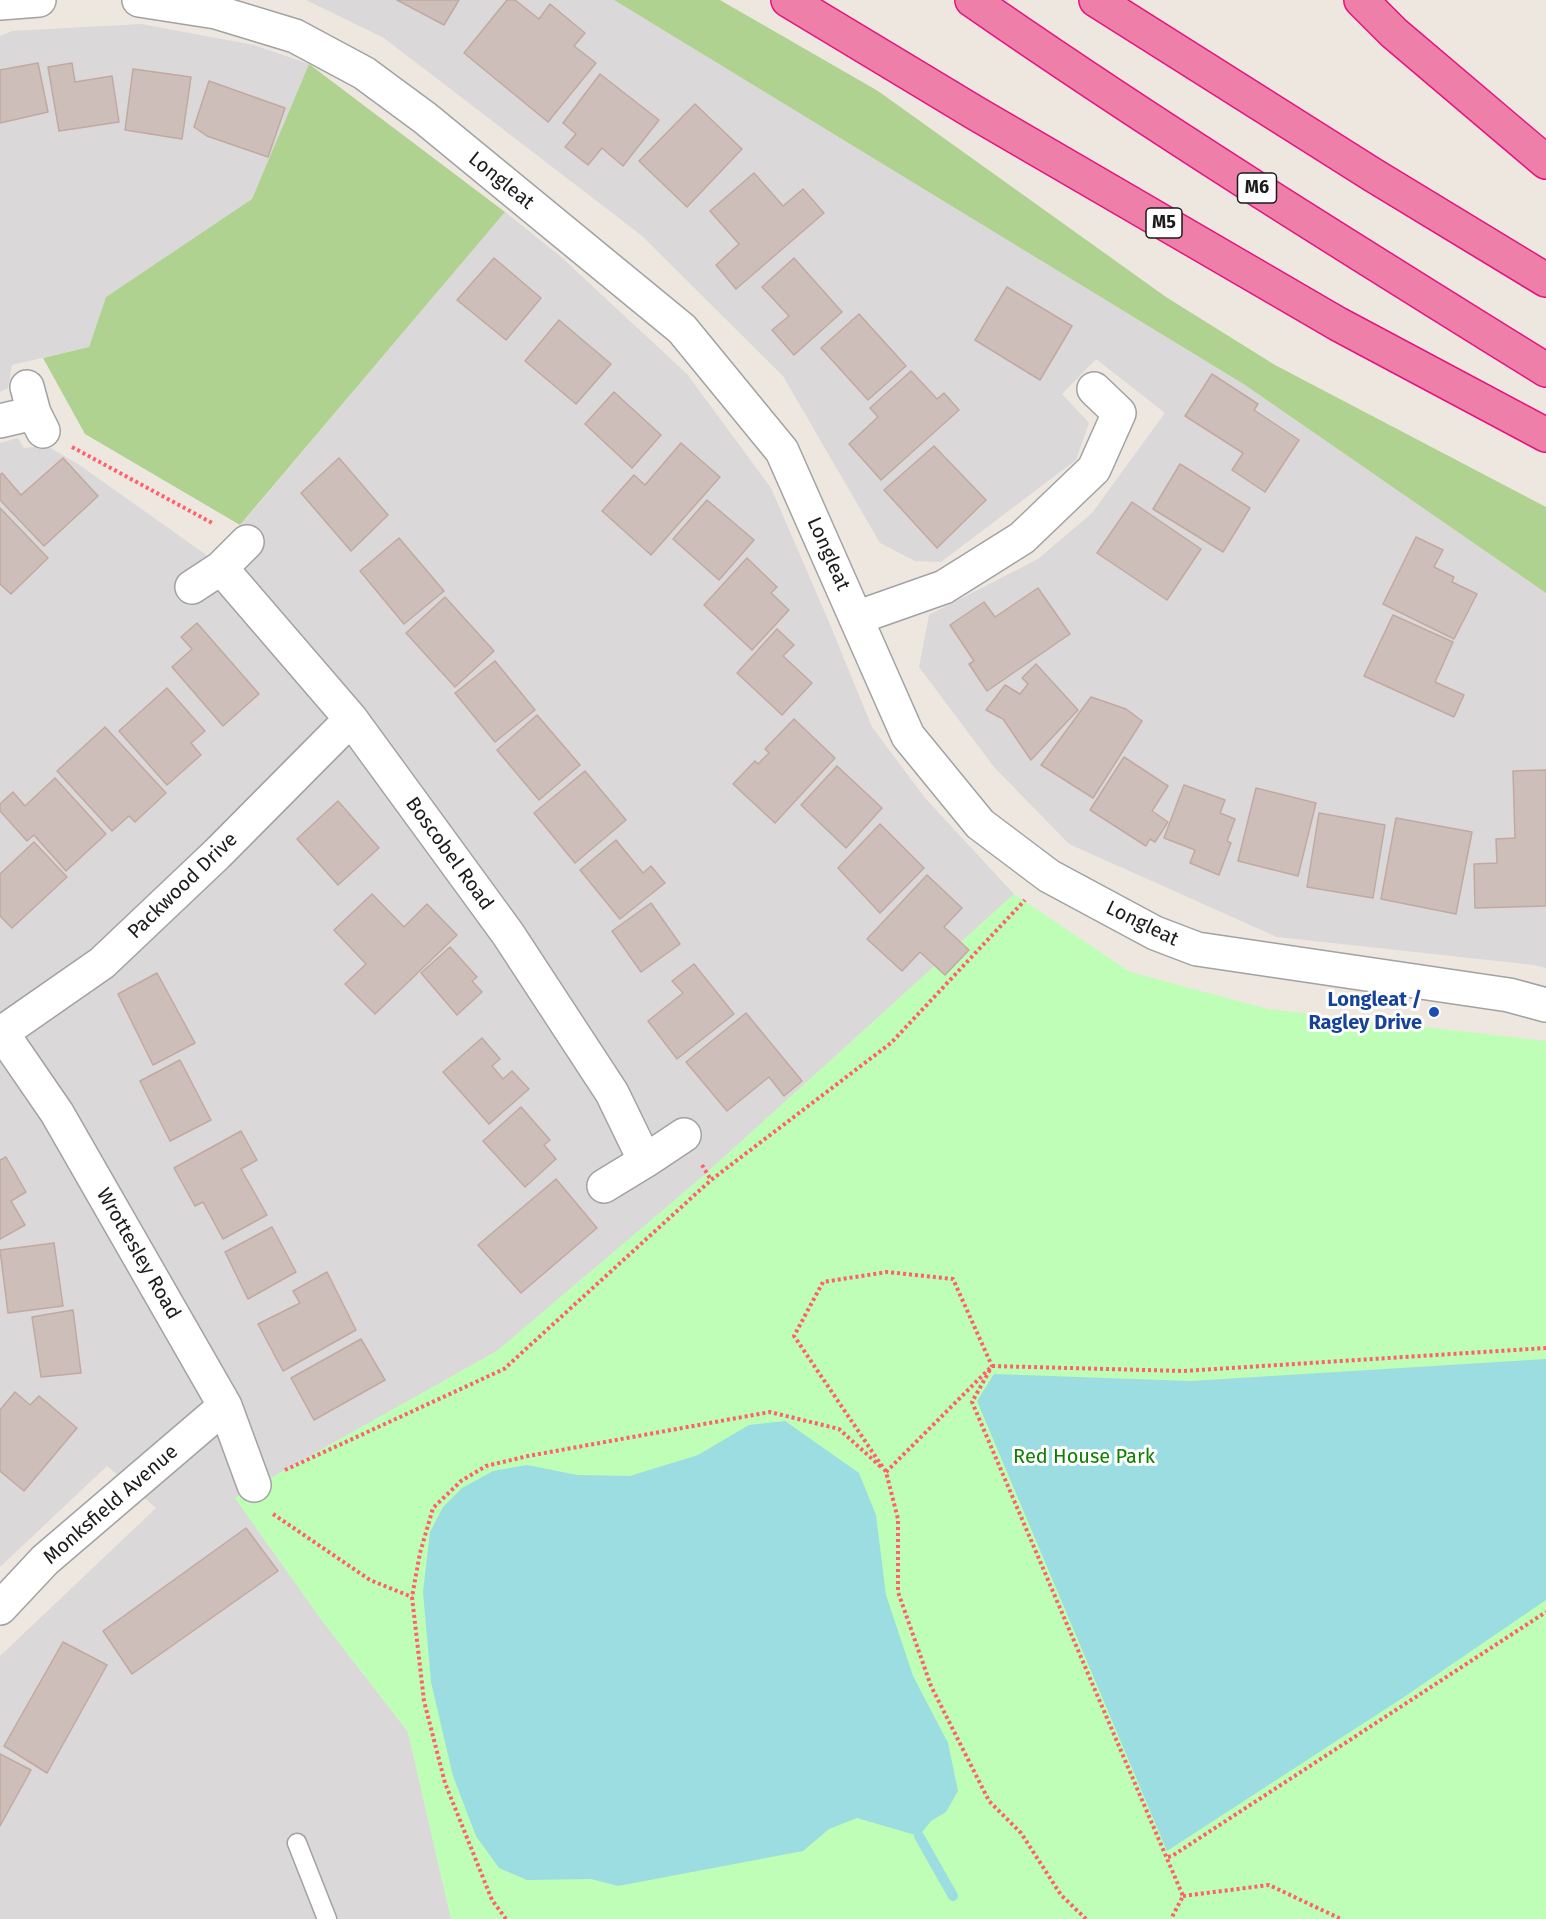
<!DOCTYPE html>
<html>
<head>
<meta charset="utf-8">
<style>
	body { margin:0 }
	canvas { display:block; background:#eee7e0 }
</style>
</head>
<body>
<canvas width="1546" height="1919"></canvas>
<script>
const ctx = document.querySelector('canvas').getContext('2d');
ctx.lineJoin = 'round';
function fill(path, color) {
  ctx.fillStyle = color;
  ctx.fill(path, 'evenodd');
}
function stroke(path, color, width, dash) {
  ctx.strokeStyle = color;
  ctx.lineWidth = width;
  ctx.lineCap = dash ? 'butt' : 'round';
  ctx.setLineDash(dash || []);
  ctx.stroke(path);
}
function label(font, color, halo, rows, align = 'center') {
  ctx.font = font + ' "Fira Sans",sans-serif';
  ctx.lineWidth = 6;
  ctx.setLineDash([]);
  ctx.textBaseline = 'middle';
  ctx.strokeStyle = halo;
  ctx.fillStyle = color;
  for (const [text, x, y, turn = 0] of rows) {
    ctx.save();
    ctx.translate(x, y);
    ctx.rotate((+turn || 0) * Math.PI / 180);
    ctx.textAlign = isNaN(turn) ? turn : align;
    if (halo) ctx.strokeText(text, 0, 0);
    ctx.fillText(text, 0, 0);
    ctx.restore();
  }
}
fill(new Path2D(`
	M 306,0 L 614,0 L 1245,385 L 1546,593 L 1546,968 L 1534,965 L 1277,937 L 1069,844 L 994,767 L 919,667 L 929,615 L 1038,559 L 1092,513 L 1165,413 L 1096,359 L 1062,394 L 1089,423 L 1076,460 L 941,562 L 915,561 L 880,543 L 783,376 L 641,235 L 384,38 Z
	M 141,24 L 254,45 L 309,64 L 252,199 L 106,297 L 89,347 L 12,365 L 8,388 L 0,392 L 0,36 L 12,31 Z
	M 505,212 L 560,256 L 687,374 L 771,488 L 829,622 L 872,727 L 925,798 L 1014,894 L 702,1177 L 497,1351 L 235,1498 L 320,1618 L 408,1732 L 451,1919 L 0,1919 L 0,1656 L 156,1508 L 107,1466 L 0,1567 L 0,443 L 18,438 L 24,448 L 47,446 L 78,464 L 212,559 Z`), '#dad8d8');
fill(new Path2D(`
	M 614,0 L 720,0 L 878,91 L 1166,297 L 1275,365 L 1546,507 L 1546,593 L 1245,385 Z
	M 309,64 L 505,212 L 240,525 L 85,434 L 43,358 L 89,347 L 106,297 L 252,199 Z`), '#afd290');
fill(new Path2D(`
	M 1014,894 L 1130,972 L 1268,1009 L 1546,1041 L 1546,1919 L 451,1919 L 408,1732 L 320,1618 L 235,1498 L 497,1351 L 702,1177 Z`), '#befeb6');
fill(new Path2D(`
	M 1546,1359 L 1546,1600 L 1404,1697 L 1167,1851 L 977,1401 L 994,1374 L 1191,1381 Z
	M 785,1421 L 859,1473 L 876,1515 L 886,1595 L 913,1676 L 948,1743 L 958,1791 L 946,1812 L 931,1821 L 919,1836 L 857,1818 L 829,1829 L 803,1851 L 618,1886 L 591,1879 L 527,1880 L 499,1868 L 476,1836 L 453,1776 L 431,1682 L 423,1592 L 430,1532 L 443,1507 L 462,1488 L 493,1471 L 527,1465 L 577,1475 L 630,1476 L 698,1455 L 749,1425 Z`), '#9bdde1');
stroke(new Path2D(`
	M 919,1836 L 953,1896`), '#9bdde1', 10);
const building = new Path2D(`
	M 397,0 L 459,0 L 444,25 Z
	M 507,0 L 515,0 L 539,19 L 550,4 L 585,33 L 574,46 L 596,63 L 548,122 L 464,53 Z
	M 38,63 L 48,112 L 0,123 L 0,70 Z
	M 72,63 L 75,82 L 112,76 L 119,122 L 59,131 L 48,67 Z
	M 133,69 L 191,77 L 182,139 L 125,130 Z
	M 600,74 L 659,120 L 623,166 L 602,148 L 588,165 L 565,147 L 576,134 L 563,123 Z
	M 209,81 L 285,108 L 268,157 L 207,136 L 194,127 Z
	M 695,104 L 742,149 L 687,207 L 639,161 Z
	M 754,173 L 783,206 L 803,189 L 824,213 L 736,289 L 716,265 L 739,244 L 710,211 Z
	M 494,258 L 541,298 L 506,340 L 457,300 Z
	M 794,258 L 842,312 L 794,355 L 772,330 L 789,316 L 762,287 Z
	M 1007,287 L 1072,326 L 1040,380 L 975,340 Z
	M 859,314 L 906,366 L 868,400 L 821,348 Z
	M 559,320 L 611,364 L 576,404 L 525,361 Z
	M 911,371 L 937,399 L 944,393 L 959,410 L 881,480 L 849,444 L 878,417 L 870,408 Z
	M 1212,374 L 1258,404 L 1254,410 L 1299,440 L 1265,492 L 1232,470 L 1243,453 L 1185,416 Z
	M 614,392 L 661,435 L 632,468 L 585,424 Z
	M 681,443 L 720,477 L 651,555 L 602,511 L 634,475 L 645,485 Z
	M 934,446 L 986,500 L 937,548 L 884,490 Z
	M 63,458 L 98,496 L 44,546 L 0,500 L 0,475 L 2,473 L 21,495 Z
	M 339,458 L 388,515 L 351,551 L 301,493 Z
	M 1180,464 L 1250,508 L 1223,552 L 1153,509 Z
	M 707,500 L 754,540 L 719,580 L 673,539 Z
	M 1132,502 L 1201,549 L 1167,600 L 1097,553 Z
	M 0,508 L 48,558 L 11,594 L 0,584 Z
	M 1416,537 L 1443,550 L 1434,567 L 1454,577 L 1452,582 L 1477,594 L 1454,639 L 1383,604 Z
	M 399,538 L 444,591 L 404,624 L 360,571 Z
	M 747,558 L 777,587 L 771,593 L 789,610 L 752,650 L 704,605 Z
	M 1038,588 L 1070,634 L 987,691 L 969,664 L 974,661 L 950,625 L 984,602 L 995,617 Z
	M 445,597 L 494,651 L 455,687 L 406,633 Z
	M 1393,615 L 1453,642 L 1435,682 L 1464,695 L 1454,717 L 1364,676 Z
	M 197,623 L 259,694 L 223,726 L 172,667 L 192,649 L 181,637 Z
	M 777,629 L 794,645 L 783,656 L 812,683 L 782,715 L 737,673 Z
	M 495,661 L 535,710 L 495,742 L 455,693 Z
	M 1036,664 L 1078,710 L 1031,760 L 1003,719 L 986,710 L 1005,685 L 1020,694 L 1028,684 L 1022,678 Z
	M 167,688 L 205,731 L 191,743 L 201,755 L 167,785 L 119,731 Z
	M 1091,697 L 1126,709 L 1142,721 L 1093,798 L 1041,765 Z
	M 537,715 L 580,765 L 539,800 L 497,750 Z
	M 794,719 L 835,758 L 775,823 L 733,784 L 755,761 L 758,764 L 769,753 L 765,749 Z
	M 105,727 L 166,793 L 135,822 L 129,816 L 112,831 L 57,771 Z
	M 1124,757 L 1168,786 L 1152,811 L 1168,822 L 1155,842 L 1150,839 L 1146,846 L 1090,810 Z
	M 837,766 L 882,808 L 846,848 L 801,805 Z
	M 1546,770 L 1546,906 L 1475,908 L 1474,864 L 1497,863 L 1496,839 L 1515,838 L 1513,771 Z
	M 585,771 L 626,820 L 575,863 L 534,813 Z
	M 55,778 L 106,834 L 66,871 L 34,835 L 27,841 L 0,811 L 0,804 L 13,792 L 25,806 Z
	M 1184,785 L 1225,800 L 1220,813 L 1235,819 L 1227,841 L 1231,843 L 1219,875 L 1190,863 L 1195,850 L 1164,838 Z
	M 1256,788 L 1316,803 L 1298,876 L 1238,861 Z
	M 338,801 L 379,848 L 338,885 L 297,839 Z
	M 1319,813 L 1385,825 L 1373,898 L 1307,887 Z
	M 1396,818 L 1472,832 L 1456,914 L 1381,899 Z
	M 880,824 L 924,868 L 880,913 L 838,868 Z
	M 616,840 L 643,873 L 651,866 L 665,883 L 620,919 L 580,870 Z
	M 34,842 L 67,877 L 12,928 L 0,916 L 0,874 Z
	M 927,875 L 962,908 L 944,927 L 969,950 L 945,975 L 920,952 L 902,971 L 867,939 Z
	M 372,894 L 404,927 L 427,904 L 457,935 L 375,1014 L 345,984 L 366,964 L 334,930 Z
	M 651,903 L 680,944 L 641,972 L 612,931 Z
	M 450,947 L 477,977 L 472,981 L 482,992 L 457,1015 L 421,973 Z
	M 694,964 L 734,1014 L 677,1059 L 648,1021 L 683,993 L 672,981 Z
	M 157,973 L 195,1043 L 153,1065 L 118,994 Z
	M 746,1013 L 802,1081 L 784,1096 L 769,1077 L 727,1111 L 686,1062 Z
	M 482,1038 L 500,1059 L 492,1066 L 503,1079 L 512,1071 L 529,1089 L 489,1124 L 443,1072 Z
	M 180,1060 L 211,1120 L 170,1141 L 140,1081 Z
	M 521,1107 L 550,1140 L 544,1145 L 556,1159 L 525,1187 L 483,1141 Z
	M 241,1131 L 257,1160 L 241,1169 L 267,1215 L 223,1239 L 203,1202 L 195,1206 L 174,1168 Z
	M 6,1157 L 26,1192 L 11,1201 L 25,1225 L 0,1239 L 0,1160 Z
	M 556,1179 L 597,1228 L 521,1293 L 478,1245 Z
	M 272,1227 L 296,1272 L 248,1299 L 225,1252 Z
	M 54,1243 L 63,1306 L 8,1313 L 0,1250 Z
	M 327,1272 L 356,1330 L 283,1371 L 258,1324 L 300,1303 L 293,1291 Z
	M 73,1310 L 81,1373 L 41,1377 L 32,1317 Z
	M 361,1339 L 385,1380 L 314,1420 L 291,1378 Z
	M 15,1392 L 30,1405 L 39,1396 L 77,1428 L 24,1491 L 0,1471 L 0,1410 Z
	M 246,1528 L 278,1571 L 132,1674 L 103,1631 Z
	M 63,1642 L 107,1665 L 47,1773 L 4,1746 Z
	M 0,1754 L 31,1770 L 0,1826 Z`);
fill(building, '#cebeb9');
stroke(building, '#c1a9a1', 1.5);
const service = new Path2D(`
	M 297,1843 L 327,1919`);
const minor = new Path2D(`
	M 139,0 L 216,12 L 295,36 L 364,73 L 425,118 L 682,329 L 782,451 L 908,736 L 980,824 L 1049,876 L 1155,933 L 1197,949 L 1509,995 L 1546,1005
	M 0,3 L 39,0
	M 27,387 L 34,413 L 43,431
	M 0,421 L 34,413
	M 221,568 L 351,719 L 508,934 L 612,1093 L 645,1161
	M 192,587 L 221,568 L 247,542
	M 856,618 L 944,587 L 1022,538 L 1094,469 L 1119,413 L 1094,389
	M 2,1033 L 57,1113 L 225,1406 L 254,1485
	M 0,1034 L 102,963 L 217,854 L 351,719
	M 604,1186 L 645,1161 L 684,1135
	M 0,1608 L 45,1560 L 225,1406`);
const motorway = new Path2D(`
	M 788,0 L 977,114 L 1338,324 L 1546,435
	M 972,0 C 1159,130 1353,250 1546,370
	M 1096,0 L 1373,175 L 1546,280
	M 1361,0 L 1394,33 L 1546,162`);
stroke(service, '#a2a2a2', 21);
stroke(minor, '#a2a2a2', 36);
stroke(motorway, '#e51381', 36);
stroke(new Path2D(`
	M 72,447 L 214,524
	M 702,1165 L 711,1180
	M 285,1470 L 504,1369 L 711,1180 L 891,1043 L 1025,900
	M 886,1472 L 992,1366 L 1184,1371 L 1546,1348
	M 273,1514 L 370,1580 L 412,1597
	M 1168,1857 L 1172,1856 L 1546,1612
	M 1183,1896 L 1269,1885 L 1341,1919
	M 506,1919 L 492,1900 L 445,1783 L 424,1701 L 412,1597 L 420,1553 L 433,1508 L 461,1481 L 486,1466 L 528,1456 L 770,1412 L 839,1429 L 881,1467
	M 1086,1919 L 1061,1895 L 1021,1833 L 989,1801 L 931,1686 L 898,1592 L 898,1519 L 886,1472 L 794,1336 L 823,1282 L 887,1272 L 953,1279 L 992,1366 L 972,1402 L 1183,1896 L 1171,1919`), '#ff606c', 4, [3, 3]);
stroke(service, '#fff', 18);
stroke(minor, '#fff', 33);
stroke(motorway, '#ee7fa8', 33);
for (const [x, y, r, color] of [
	[1434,1012,6,"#1a4fb4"]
]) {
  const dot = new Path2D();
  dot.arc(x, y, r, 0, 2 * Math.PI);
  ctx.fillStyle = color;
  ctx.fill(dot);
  stroke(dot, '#fff', 2);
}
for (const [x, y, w] of [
	[1257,188,39],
	[1164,223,36]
]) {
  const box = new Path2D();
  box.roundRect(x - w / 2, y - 15, w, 30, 4.5);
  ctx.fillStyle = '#fff';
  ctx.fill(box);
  stroke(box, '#1b1b1b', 1.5);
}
label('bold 18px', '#1b1b1b', null, [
	["M6",1257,188],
	["M5",1164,223]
]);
label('20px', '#1b1b1b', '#fff', [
	["Longleat",501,181,39],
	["Longleat",828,554,66],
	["Boscobel Road",449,854,54],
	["Packwood Drive",183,886,-44],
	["Longleat",1142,924,26],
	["Wrottesley Road",138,1254,60],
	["Monksfield Avenue",111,1505,-41]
]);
label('bold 20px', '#164399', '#fff', [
	["Longleat /",1422,1000],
	["Ragley Drive",1422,1023]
], 'right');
label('20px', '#0e8101', '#fff', [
	["Red House Park",1084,1457]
]);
</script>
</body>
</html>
